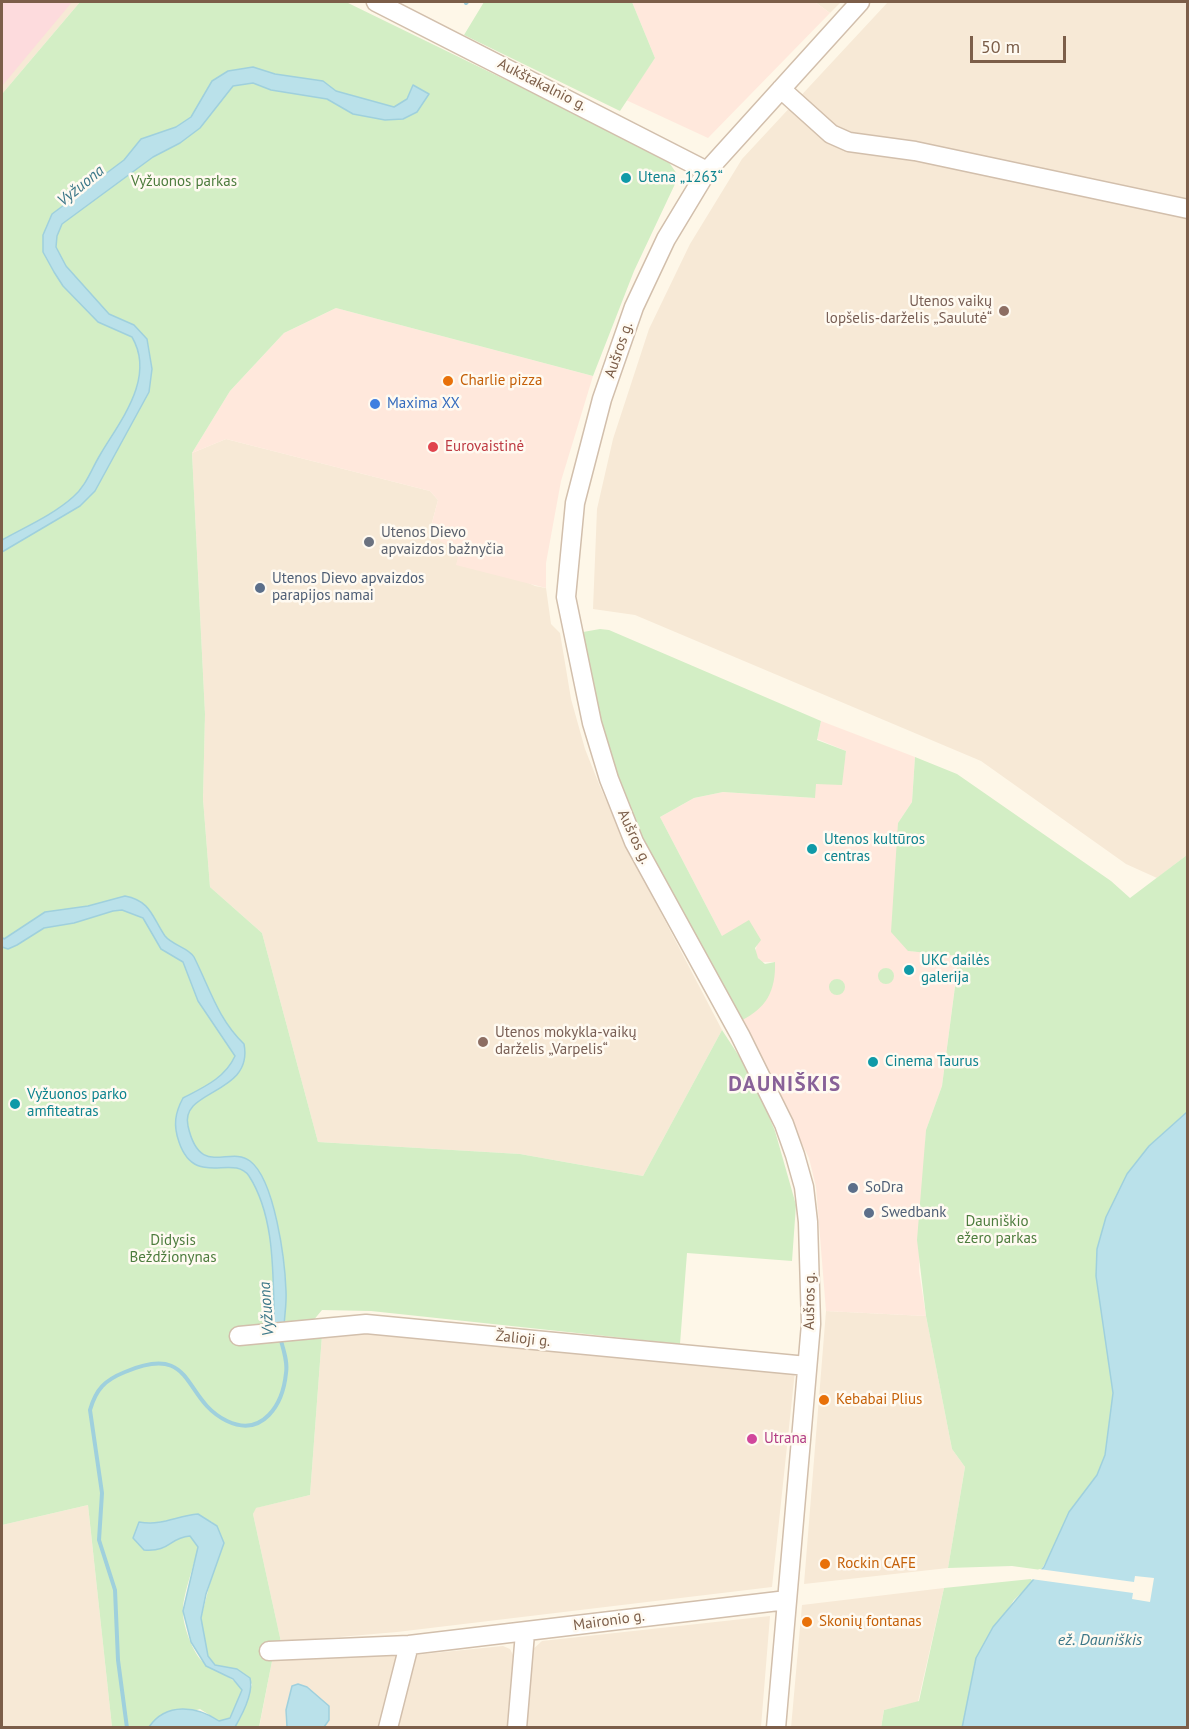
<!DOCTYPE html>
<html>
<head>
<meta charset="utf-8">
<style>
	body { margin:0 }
	#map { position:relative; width:1189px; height:1729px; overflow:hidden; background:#fef7e8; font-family:"PT Sans",sans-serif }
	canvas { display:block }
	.frame { position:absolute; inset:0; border:3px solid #7c5e49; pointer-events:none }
	.scale { position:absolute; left:970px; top:36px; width:96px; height:27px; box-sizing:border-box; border:3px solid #7c5e49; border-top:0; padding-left:8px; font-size:18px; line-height:21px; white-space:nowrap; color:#7c5e49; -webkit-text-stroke:4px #fffaf1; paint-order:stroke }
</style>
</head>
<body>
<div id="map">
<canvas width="1189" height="1729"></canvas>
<div class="frame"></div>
<div class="scale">50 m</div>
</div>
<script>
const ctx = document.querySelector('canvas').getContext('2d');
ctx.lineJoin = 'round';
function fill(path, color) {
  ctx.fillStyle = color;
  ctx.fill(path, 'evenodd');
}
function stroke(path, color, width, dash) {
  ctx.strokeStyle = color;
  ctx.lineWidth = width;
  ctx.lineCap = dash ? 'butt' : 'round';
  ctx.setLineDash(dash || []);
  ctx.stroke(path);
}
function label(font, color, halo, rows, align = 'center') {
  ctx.font = font + ' "PT Sans",sans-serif';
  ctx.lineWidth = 5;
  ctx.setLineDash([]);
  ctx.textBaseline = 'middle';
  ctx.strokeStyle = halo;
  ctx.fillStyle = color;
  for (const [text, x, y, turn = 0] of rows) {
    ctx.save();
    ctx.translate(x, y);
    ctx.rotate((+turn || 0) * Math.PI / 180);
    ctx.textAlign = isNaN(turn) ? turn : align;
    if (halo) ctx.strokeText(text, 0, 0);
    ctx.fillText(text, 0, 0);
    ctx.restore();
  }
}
fill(new Path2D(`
	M 2,2 L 80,2 L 2,94 Z
	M 815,2 L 841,2 L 830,13 Z
	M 888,2 L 1187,2 L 1187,855 L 1157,878 L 1126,864 L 981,761 L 635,615 L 593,609 L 597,509 L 613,439 L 649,329 L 690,244 L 742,159 Z
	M 226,439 L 430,491 L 438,500 L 429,534 L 535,586 L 546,588 L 551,624 L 560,633 L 571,699 L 585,749 L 601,789 L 638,869 L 722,1030 L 643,1176 L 520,1154 L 318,1142 L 262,933 L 210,887 L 203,799 L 205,714 L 192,453 Z
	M 826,1311 L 926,1316 L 952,1449 L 965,1467 L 948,1568 L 804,1584 Z
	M 367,1330 L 795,1371 L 772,1587 L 397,1632 L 281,1642 L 253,1514 L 255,1508 L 310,1495 L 322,1335 Z
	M 88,1505 L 112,1727 L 2,1728 L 2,1525 Z
	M 944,1588 L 918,1702 L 884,1710 L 881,1727 L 791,1728 L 802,1605 Z
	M 770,1616 L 761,1727 L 524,1728 L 532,1650 L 542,1641 Z
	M 503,1646 L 510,1649 L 513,1655 L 507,1727 L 259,1728 L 273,1656 L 414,1655 Z`), '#f7e9d6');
fill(new Path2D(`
	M 632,2 L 815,2 L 830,13 L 708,138 L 626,100 L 655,58 Z
	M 336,308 L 593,376 L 561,481 L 546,563 L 546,588 L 456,565 L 459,553 L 429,534 L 438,500 L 430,491 L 226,439 L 192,453 L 230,391 L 284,333 Z
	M 821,721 L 915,757 L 912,802 L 898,823 L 908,951 L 959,955 L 942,1086 L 926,1130 L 919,1271 L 926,1316 L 826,1311 L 816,1187 L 809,1158 L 740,1021 L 774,962 L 761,962 L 755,954 L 757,944 L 722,936 L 660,817 L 694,798 L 723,792 L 814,798 L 815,784 L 845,758 L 846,751 L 817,739 Z`), '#ffe8dc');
fill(new Path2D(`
	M 2,2 L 72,2 L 2,86 Z`), '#fddbdd');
fill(new Path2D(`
	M 80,2 L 346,2 L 666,158 L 677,174 L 675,184 L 634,271 L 593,376 L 336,308 L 284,333 L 230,391 L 192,453 L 205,714 L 203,799 L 210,887 L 262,933 L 318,1142 L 520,1154 L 643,1176 L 722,1030 L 752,1076 L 775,1131 L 796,1205 L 792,1261 L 687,1253 L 680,1344 L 371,1311 L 322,1310 L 303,1333 L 322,1335 L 310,1495 L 256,1508 L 253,1514 L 281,1642 L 273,1656 L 259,1727 L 235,1727 L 241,1717 L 252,1684 L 215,1665 L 208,1656 L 204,1640 L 201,1618 L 211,1579 L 217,1526 C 192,1504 170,1527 139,1522 L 181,1537 L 190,1536 L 198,1547 C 195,1563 182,1597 183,1612 C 183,1626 192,1650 201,1660 C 214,1673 233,1675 242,1690 L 230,1718 L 219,1721 L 200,1709 L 152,1724 L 149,1728 L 112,1727 L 88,1505 L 2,1525 L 2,94 Z
	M 484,2 L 632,2 L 655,58 L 620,111 L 464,35 Z
	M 600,629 L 609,630 L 821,721 L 817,740 L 846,751 L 842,785 L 816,784 L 815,798 L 723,792 L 694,798 L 660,817 L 722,936 L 749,920 L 761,940 L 755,948 L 758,958 L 765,964 L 775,962 C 776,991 766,1009 740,1021 L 635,825 C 620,790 572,664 583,632 Z
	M 915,757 L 957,774 L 1111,881 L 1130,898 L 1187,855 L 1187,1112 L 1149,1146 L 1096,1276 L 1113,1393 L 1105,1455 L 1097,1475 L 1069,1512 L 1052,1552 L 1041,1570 L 1012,1566 L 948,1568 L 965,1467 L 952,1449 L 926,1316 L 917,1240 L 926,1130 L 942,1086 L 959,956 L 908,951 L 891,932 L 898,823 L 912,802 Z
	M878 976a8 8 0 1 1 16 0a8 8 0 1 1-16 0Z
	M829 987a8 8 0 1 1 16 0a8 8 0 1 1-16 0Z
	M 1031,1579 L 1033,1582 L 1014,1600 L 976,1658 L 962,1727 L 881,1728 L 884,1710 L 919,1701 L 944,1588 Z`), '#d3eec5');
const water = new Path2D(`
	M 253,67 L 275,74 L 323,81 L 336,91 L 394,107 L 407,99 L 413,85 L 429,94 L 417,112 L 403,119 L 385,120 L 353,114 L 327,99 L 271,90 L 253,83 L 233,86 L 200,128 L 180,143 L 153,157 L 62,224 L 57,236 L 56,247 L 66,266 L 109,314 L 134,325 L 147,339 L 152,369 L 149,392 L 95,491 L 80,506 L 2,552 L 2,540 C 25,527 53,515 73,497 C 86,486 91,470 100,455 C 120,421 156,378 132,337 L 98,322 L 63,286 L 54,272 L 43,252 L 43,235 L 52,214 L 124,160 L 141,139 L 176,127 L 191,117 L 212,81 L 228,71 Z
	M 125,896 C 151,901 152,917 165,936 C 172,945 189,948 194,957 C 210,989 218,1019 244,1044 C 254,1095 179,1089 188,1126 C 200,1179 229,1145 250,1161 C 275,1180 285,1261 286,1291 C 287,1307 283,1321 284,1337 L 275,1337 C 272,1287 278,1221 249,1176 C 233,1153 195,1189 179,1142 C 173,1125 175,1113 183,1098 C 204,1087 225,1078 235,1056 L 198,1001 L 183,962 L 161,949 L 143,918 L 122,910 L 113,911 L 74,923 L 44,928 L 17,945 L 8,949 L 2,947 L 2,937 L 4,939 L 45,912 L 88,906 Z
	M 1187,1112 L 1187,1727 L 962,1728 L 976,1658 L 993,1627 L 1044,1567 L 1069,1512 L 1097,1475 L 1105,1455 L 1113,1393 L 1096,1276 L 1097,1249 L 1106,1217 L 1127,1174 L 1149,1146 Z
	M 198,1514 L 217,1526 L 224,1543 L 206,1594 L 201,1618 L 208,1656 L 215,1665 L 237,1669 L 250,1678 C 254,1693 242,1715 235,1727 L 149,1727 C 166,1702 197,1706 219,1721 L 230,1718 L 242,1690 L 233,1679 L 206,1666 L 191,1642 L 183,1611 L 198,1547 L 190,1536 C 168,1538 171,1552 144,1550 L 133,1538 L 139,1522 C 163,1526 176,1516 198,1514 Z
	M 298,1684 L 307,1687 L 329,1706 L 329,1720 L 324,1727 L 287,1727 L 286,1710 L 292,1686 Z`);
fill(water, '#bae1ea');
stroke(water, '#9fd0dd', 1.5);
fill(new Path2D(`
	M 1039,1569 L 1134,1582 L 1135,1576 L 1154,1578 L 1150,1602 L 1132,1599 L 1133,1593 L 1031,1579 Z`), '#fef7e8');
stroke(new Path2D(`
	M 466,3 L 467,2
	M 127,1728 L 118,1660 L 115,1590 L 99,1540 L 102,1493 L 90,1410 C 96,1389 105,1380 125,1372 C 196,1342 181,1399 227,1421 C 263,1438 283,1404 286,1373 C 288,1361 283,1349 280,1337`), '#9fd0dd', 4);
const minor = new Path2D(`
	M 376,2 L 707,171
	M 781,89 L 831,134 L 849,142 L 915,151 L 1188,209
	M 239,1336 L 366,1324 L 807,1366
	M 269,1651 L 409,1645 L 787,1600
	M 388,1728 L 409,1645
	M 517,1728 L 525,1633
	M 776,1728 L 811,1324 L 808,1222 L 804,1187 L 795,1155 L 784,1124 L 740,1035 L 634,842 L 609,779 L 592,723 L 566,597 L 575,503 L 602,399 L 634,307 L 666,239 L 707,171 L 860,2`);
stroke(minor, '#d2bfac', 21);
stroke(minor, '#fff', 18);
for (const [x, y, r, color] of [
	[626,178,6,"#0f9aa8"],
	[1004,311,6,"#8d6e63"],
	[448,381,6,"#e8710a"],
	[375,404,6,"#3f7fe0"],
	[433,447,6,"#e0444e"],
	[369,542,6,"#6b7280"],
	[260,588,6,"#5c6f8a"],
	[812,849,6,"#0f9aa8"],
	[909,970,6,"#0f9aa8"],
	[483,1042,6,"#8d6e63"],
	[873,1062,6,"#0f9aa8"],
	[15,1104,6,"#0f9aa8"],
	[853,1188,6,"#5c6f8a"],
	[869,1213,6,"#5c6f8a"],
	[824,1400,6,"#e8710a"],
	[752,1439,6,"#d1479c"],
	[825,1564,6,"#e8710a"],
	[807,1622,6,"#e8710a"]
]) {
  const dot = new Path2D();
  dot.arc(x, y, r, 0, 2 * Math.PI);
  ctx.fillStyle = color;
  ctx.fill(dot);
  stroke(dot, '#fffaf1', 2);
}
label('15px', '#7c5e49', '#fffaf1', [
	["Aukštakalnio g.",542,85,27],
	["Aušros g.",619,350,-71],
	["Aušros g.",634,837,65],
	["Aušros g.",810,1301,-89],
	["Žalioji g.",523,1339,6],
	["Maironio g.",609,1621,-8]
]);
label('15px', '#0d838f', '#fffaf1', [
	["Utena „1263“",638,178],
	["Utenos kultūros",824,840],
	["centras",824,857],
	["UKC dailės",921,961],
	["galerija",921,978],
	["Cinema Taurus",885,1062],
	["Vyžuonos parko",27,1095],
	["amfiteatras",27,1112]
], 'left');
label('15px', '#4c7c3d', '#fffaf1', [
	["Vyžuonos parkas",184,182],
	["Dauniškio",997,1222],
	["ežero parkas",997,1239],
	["Didysis",173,1241],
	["Beždžionynas",173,1258]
]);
label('15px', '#785e54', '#fffaf1', [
	["Utenos vaikų",992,302],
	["lopšelis-darželis „Saulutė“",992,319],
	["Utenos mokykla-vaikų",495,1033,"left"],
	["darželis „Varpelis“",495,1050,"left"]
], 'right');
label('15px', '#c56008', '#fffaf1', [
	["Charlie pizza",460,381],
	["Kebabai Plius",836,1400],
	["Rockin CAFE",837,1564],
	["Skonių fontanas",819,1622]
], 'left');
label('15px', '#366cbe', '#fffaf1', [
	["Maxima XX",387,404]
], 'left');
label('15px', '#be3a42', '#fffaf1', [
	["Eurovaistinė",445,447]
], 'left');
label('15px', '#5b616d', '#fffaf1', [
	["Utenos Dievo",381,533],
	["apvaizdos bažnyčia",381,550]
], 'left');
label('15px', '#4e5e75', '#fffaf1', [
	["Utenos Dievo apvaizdos",272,579],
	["parapijos namai",272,596],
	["SoDra",865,1188],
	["Swedbank",881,1213]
], 'left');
label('15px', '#b23c85', '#fffaf1', [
	["Utrana",764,1439]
], 'left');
label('italic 16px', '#3d7889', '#fffaf1', [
	["Vyžuona",81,186,-39],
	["Vyžuona",267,1309,-94],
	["ež. Dauniškis",1100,1640]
]);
ctx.letterSpacing = '1.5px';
label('bold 21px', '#886198', '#fffaf1', [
	["DAUNIŠKIS",785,1085]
]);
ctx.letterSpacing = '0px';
</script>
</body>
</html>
